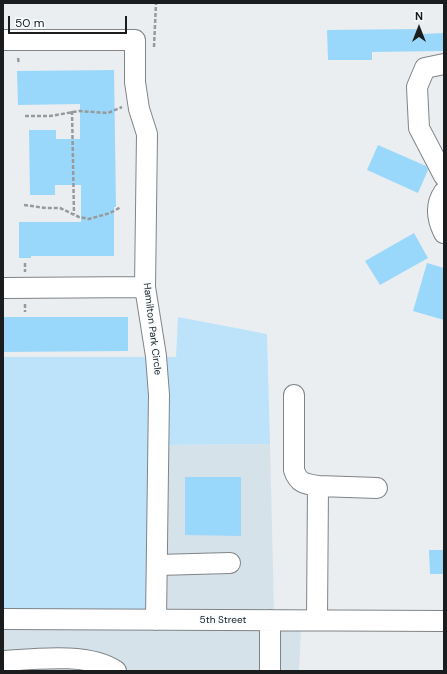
<!DOCTYPE html>
<html>
<head>
<meta charset="utf-8">
<style>
	body { margin:0 }
	#map { position:relative; width:447px; height:674px; overflow:hidden; background:#eaeef1; font-family:"DM Sans",sans-serif }
	canvas { display:block }
	.frame { position:absolute; inset:0; border:4px solid #1a1c1d; pointer-events:none }
	.north { position:absolute; left:399px; top:8px; width:40px; height:40px; -webkit-text-stroke:3px #f7fcfe; paint-order:stroke; rotate:0deg; font-size:11px; font-weight:700; line-height:16px; text-align:center; color:#1a1c1d }
	.north::after { content:''; display:block; margin:auto; width:14px; height:18px; background:#1a1c1d; clip-path:polygon(50% 0,100% 100%,50% 72%,0 100%) }
	.scale { position:absolute; left:8px; top:16px; width:119px; height:18px; box-sizing:border-box; border:2px solid #1a1c1d; border-top:0; padding-left:5px; font-size:12px; line-height:14px; white-space:nowrap; color:#1a1c1d; -webkit-text-stroke:3px #f7fcfe; paint-order:stroke }
</style>
</head>
<body>
<div id="map">
<canvas width="447" height="674"></canvas>
<div class="frame"></div>
<div class="north">N</div>
<div class="scale">50 m</div>
</div>
<script>
const ctx = document.querySelector('canvas').getContext('2d');
ctx.lineJoin = 'round';
function fill(path, color) {
  ctx.fillStyle = color;
  ctx.fill(path, 'evenodd');
}
function stroke(path, color, width, dash) {
  ctx.strokeStyle = color;
  ctx.lineWidth = width;
  ctx.lineCap = dash ? 'butt' : 'round';
  ctx.setLineDash(dash || []);
  ctx.stroke(path);
}
function label(font, color, halo, rows, align = 'center') {
  ctx.font = font + ' "DM Sans",sans-serif';
  ctx.lineWidth = 3;
  ctx.setLineDash([]);
  ctx.textBaseline = 'middle';
  ctx.strokeStyle = halo;
  ctx.fillStyle = color;
  for (const [text, x, y, turn = 0] of rows) {
    ctx.save();
    ctx.translate(x, y);
    ctx.rotate((+turn || 0) * Math.PI / 180);
    ctx.textAlign = isNaN(turn) ? turn : align;
    if (halo) ctx.strokeText(text, 0, 0);
    ctx.fillText(text, 0, 0);
    ctx.restore();
  }
}
fill(new Path2D(`
	M 270,444 L 274,610 L 302,611 L 3,609 L 164,445 Z
	M 3,628 L 301,630 L 299,671 L 3,671 Z`), '#d6e2e9');
fill(new Path2D(`
	M 178,317 L 267,334 L 270,444 L 164,445 L 165,610 L 3,609 L 3,357 L 176,357 Z`), '#bde3fa');
fill(new Path2D(`
	M 421,29 L 421,34 L 444,33 L 444,51 L 372,52 L 372,60 L 328,60 L 327,30 Z
	M 114,70 L 116,207 L 114,207 L 114,256 L 31,256 L 31,258 L 19,258 L 19,222 L 81,222 L 81,185 L 55,185 L 55,195 L 30,195 L 29,130 L 56,130 L 56,139 L 80,139 L 80,104 L 18,105 L 17,71 Z
	M 378,145 L 426,166 L 428,170 L 418,193 L 367,170 Z
	M 414,233 L 428,258 L 380,285 L 365,261 Z
	M 427,263 L 444,268 L 444,320 L 413,311 Z
	M 3,317 L 128,317 L 128,351 L 3,352 Z
	M 185,477 L 241,477 L 241,536 L 185,535 Z
	M 429,550 L 444,550 L 444,574 L 430,574 Z`), '#9ad8fb');
const minor = new Path2D(`
	M 3,40 L 135,40 L 135,82 L 139,109 L 147,134 L 145,287 L 156,356 L 159,395 L 156,620
	M 444,64 L 425,68 L 417,87 L 419,128 L 444,176
	M 444,192 C 435,205 437,219 444,233
	M 3,288 L 145,287
	M 294,395 L 294,470 C 298,483 305,484 318,486
	M 157,565 L 230,563
	M 3,619 L 444,621
	M 270,620 L 270,671
	M 317,620 L 318,486 L 377,488
	M 3,661 C 34,659 90,652 116,671`);
stroke(minor, '#808487', 22);
stroke(new Path2D(`
	M 154,47 L 156,3
	M 18,58 L 19,64
	M 72,111 L 74,214
	M 25,116 L 50,116 L 79,111 L 108,113 L 122,107
	M 24,205 L 46,208 L 60,208 L 79,217 L 89,219 L 110,213 L 121,207
	M 25,263 L 25,272
	M 25,304 L 25,312`), '#979a9c', 2.5, [4, 2]);
stroke(minor, '#fff', 20);
label('10px', '#1a1c1d', '#f7fcfe', [
	["Hamilton Park Circle",152,329,83],
	["5th Street",223,620]
]);
</script>
</body>
</html>
